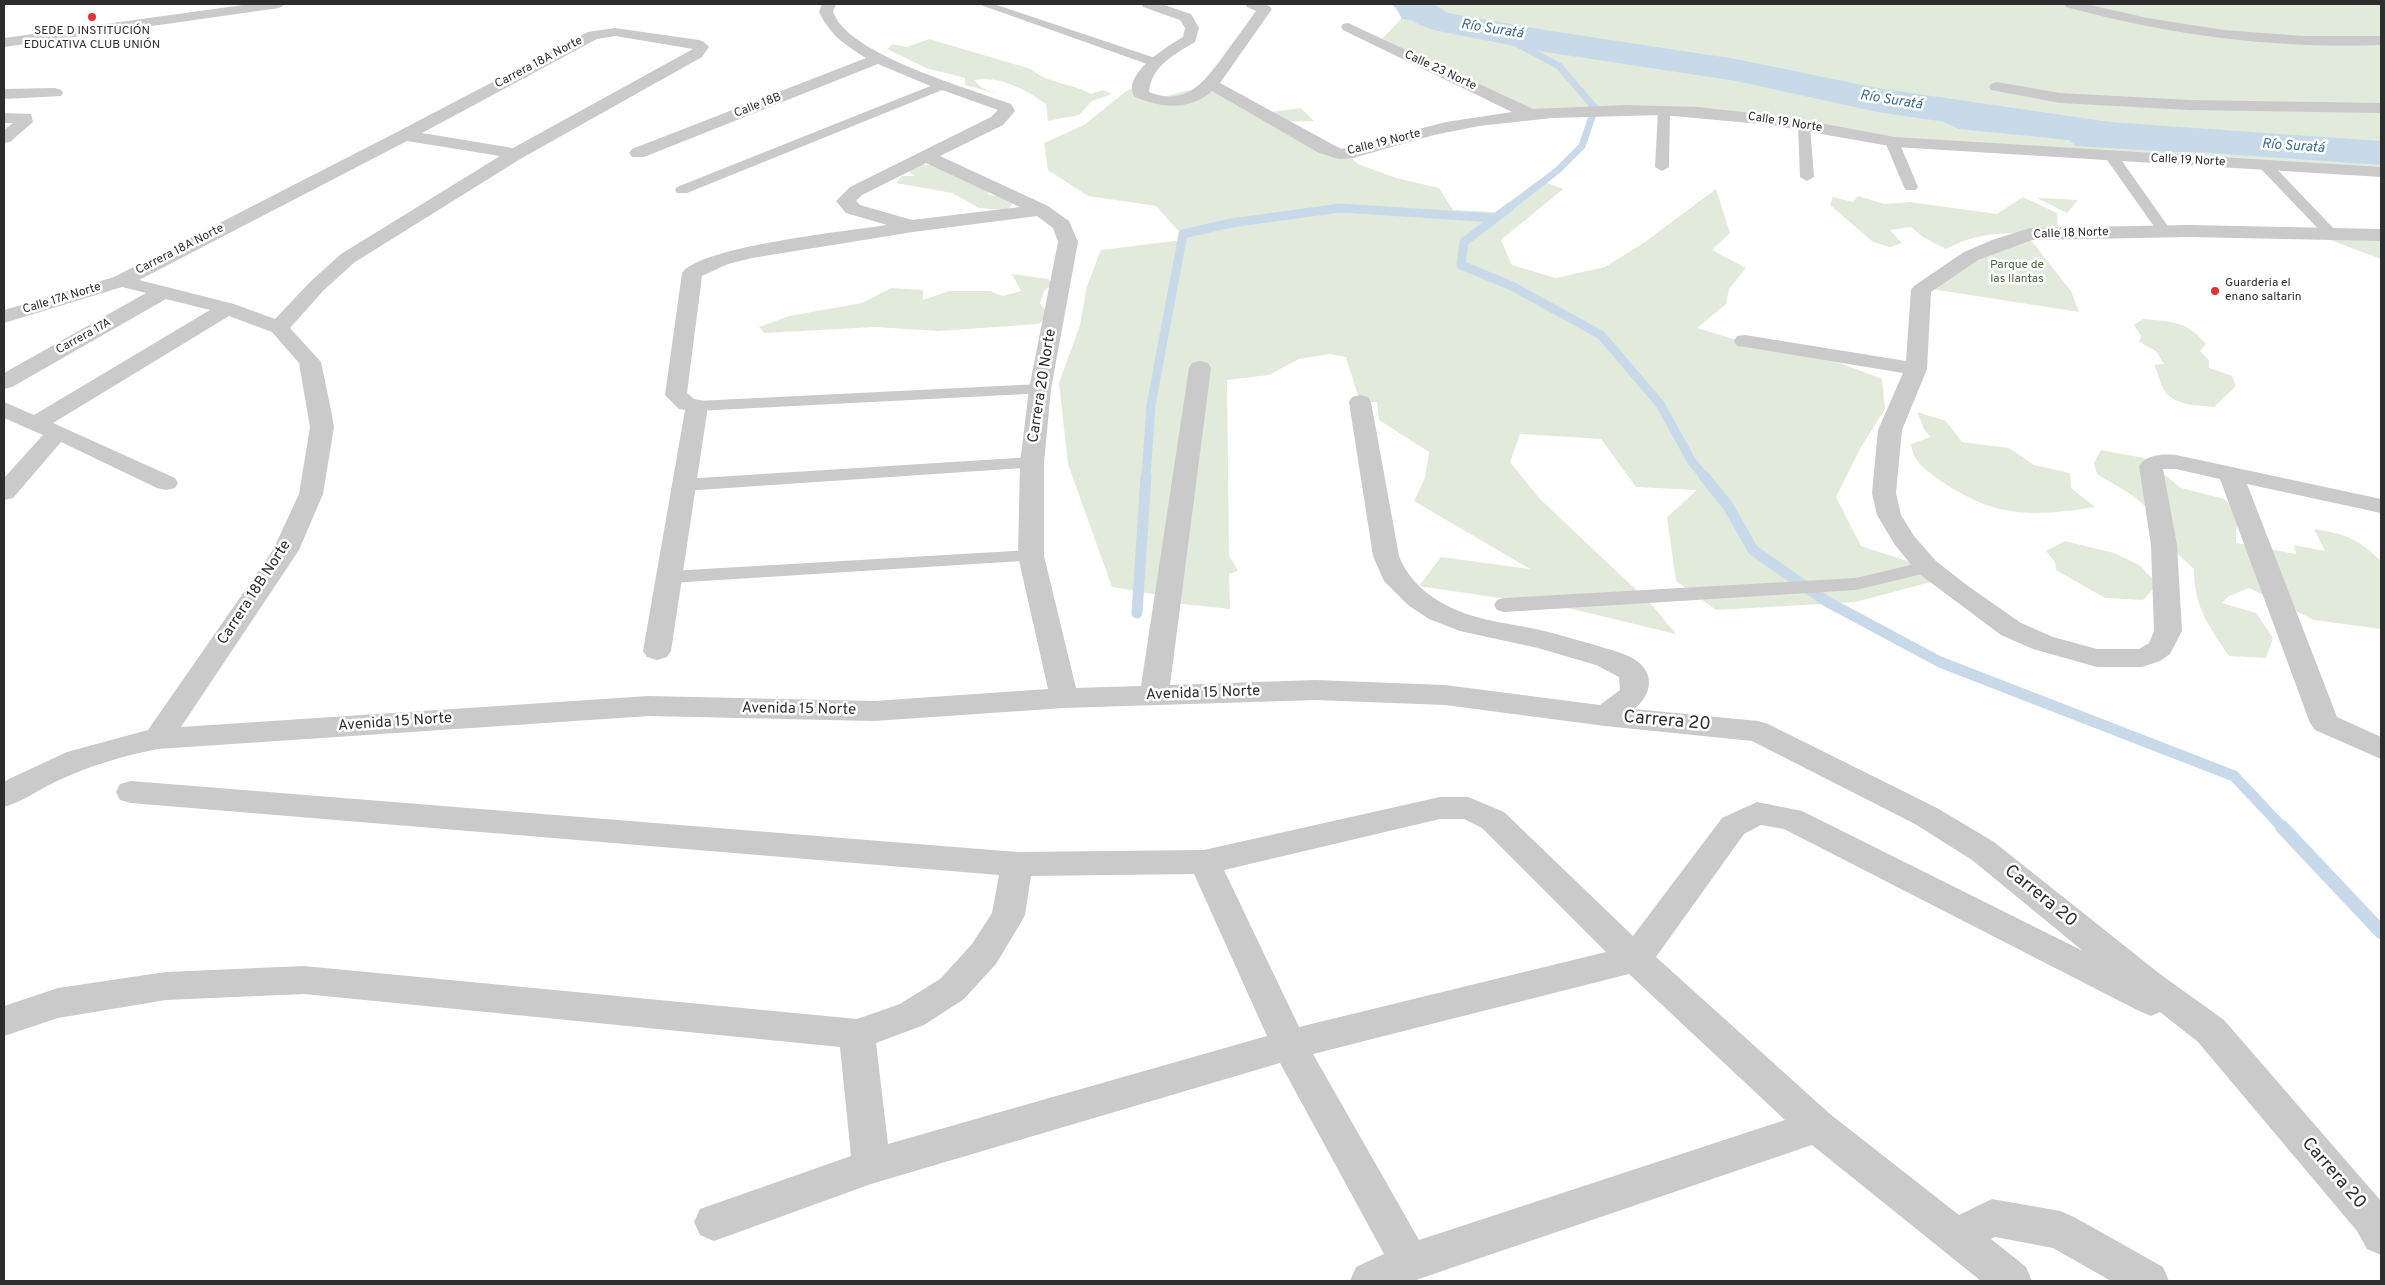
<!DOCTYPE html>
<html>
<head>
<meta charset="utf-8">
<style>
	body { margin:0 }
	#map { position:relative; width:2385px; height:1285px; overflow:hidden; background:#fff; font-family:Overpass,sans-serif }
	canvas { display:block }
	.frame { position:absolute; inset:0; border:5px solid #2d2d2d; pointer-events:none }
</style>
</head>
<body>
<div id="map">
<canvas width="2385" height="1285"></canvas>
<div class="frame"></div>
</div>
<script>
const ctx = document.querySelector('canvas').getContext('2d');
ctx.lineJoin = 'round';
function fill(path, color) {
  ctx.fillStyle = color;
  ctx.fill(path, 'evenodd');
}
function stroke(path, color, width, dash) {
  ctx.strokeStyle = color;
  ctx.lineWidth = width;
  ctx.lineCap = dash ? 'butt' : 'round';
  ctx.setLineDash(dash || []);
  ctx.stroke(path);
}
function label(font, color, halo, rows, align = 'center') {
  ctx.font = font + ' Overpass,sans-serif';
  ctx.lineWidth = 5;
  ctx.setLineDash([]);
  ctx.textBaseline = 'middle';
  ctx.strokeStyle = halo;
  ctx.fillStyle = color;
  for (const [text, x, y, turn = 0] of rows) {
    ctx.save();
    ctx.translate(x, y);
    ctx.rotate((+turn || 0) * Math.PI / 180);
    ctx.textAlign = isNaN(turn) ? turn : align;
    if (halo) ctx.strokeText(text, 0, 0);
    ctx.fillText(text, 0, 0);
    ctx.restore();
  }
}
fill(new Path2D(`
	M 1404,4 L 2381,4 L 2381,172 L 2112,157 L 1958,146 L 1736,116 L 1533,112 L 1465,85 L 1382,39 L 1401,19 Z
	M 929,39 L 1031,69 C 1048,84 1072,83 1091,94 L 1103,90 L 1112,94 L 1092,101 L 1079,115 L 1048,121 L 1046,104 C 1027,90 999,75 974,80 L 982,88 L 998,94 L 965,85 L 965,78 L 926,68 L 887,49 L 892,44 L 907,47 Z
	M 1144,82 L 1153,100 L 1189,90 L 1242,94 L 1264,113 L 1301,108 L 1314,121 L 1284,122 L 1303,137 L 1341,148 L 1358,164 L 1396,178 L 1439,188 L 1453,210 L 1495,212 L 1539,180 L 1563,189 L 1501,240 L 1512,265 L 1556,278 L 1605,267 L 1645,242 L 1716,189 L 1730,233 L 1712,250 L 1746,268 L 1729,289 L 1726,304 L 1697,328 L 1763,348 L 1840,363 L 1882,379 L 1885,409 L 1861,447 L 1836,497 L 1861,546 L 1953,576 L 1856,602 L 1716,610 L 1676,581 L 1667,517 L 1697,490 L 1636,487 L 1601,439 L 1520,434 L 1510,462 L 1540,499 L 1651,604 L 1676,634 L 1572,609 L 1419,586 L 1441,557 L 1530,569 L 1414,501 L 1425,478 L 1429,452 L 1379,420 L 1377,402 L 1360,402 L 1346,357 L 1330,354 L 1299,359 L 1269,375 L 1227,380 L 1229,555 L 1238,571 L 1229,574 L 1230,609 L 1164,602 L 1164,596 L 1112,587 L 1068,464 L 1059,383 L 1080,325 L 1087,286 L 1101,250 L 1182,240 L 1183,236 L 1156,206 L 1088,196 L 1048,170 L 1044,143 L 1084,125 L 1125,92 Z
	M 918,164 L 943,166 L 993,189 L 987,194 L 995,196 L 1003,193 L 1014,201 L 1008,210 L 979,208 L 952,193 L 896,183 L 902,176 L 915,176 L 907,170 Z
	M 1858,196 L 1885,204 L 1910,202 L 1997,214 L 2023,197 L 2057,213 L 2058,234 C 2017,233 1983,229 1946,249 L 1923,237 L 1911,227 L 1890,230 L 1902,243 L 1890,247 L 1873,242 L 1830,205 L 1833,197 L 1853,202 Z
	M 2037,198 L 2078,200 L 2067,213 Z
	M 2317,235 L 2381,235 L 2381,259 Z
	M 2030,239 L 2071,291 L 2079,312 L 1931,289 L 1971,256 Z
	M 1012,274 L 1048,279 L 1053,284 L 1044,291 L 1040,304 L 1050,314 L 1039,324 L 938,331 L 875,327 L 764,333 L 759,327 L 789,316 L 862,303 L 891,288 L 923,290 L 923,300 L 949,291 L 990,291 L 1003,296 L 1021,291 Z
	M 2143,319 C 2173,322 2185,320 2206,344 L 2200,351 L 2209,360 L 2209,368 L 2232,376 L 2236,386 L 2214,407 C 2195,405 2169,406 2161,384 C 2159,378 2158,372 2154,365 L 2164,364 L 2156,351 L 2139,342 L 2141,336 L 2134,325 Z
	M 1917,412 L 1946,421 L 1962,442 L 2009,448 L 2034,465 L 2070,473 L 2071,488 L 2095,507 C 2032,517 1995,518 1941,481 C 1926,470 1913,462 1911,444 L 1931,437 L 1924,429 Z
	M 2101,450 L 2144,458 L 2181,488 L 2224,499 L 2240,515 L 2236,531 L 2236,543 L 2296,554 L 2294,545 L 2325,551 L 2314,529 C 2346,534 2357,538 2381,561 L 2381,629 L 2314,620 L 2249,588 L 2229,596 L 2222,603 L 2256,613 L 2273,638 L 2266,658 L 2229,656 C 2208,625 2194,607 2194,569 L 2158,536 L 2155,515 L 2132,495 L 2097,474 L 2094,463 Z
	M 2065,541 L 2114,553 L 2139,565 L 2158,584 L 2143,600 L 2105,598 L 2056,570 L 2055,562 L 2046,551 Z`), '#e2ebdb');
fill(new Path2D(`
	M 1394,4 L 1406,4 L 1407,9 L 1420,16 L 1497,37 L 1522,41 L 1534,38 L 1559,41 L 1577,48 L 1695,66 L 1992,127 L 2127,142 L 2381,149 L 2381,155 L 2319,151 L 2173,152 L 2076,146 L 2069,140 L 1959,129 L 1937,119 L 1901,110 L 1686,65 L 1560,48 L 1542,48 L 1433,23 L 1402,19 Z`), '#c8daea');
stroke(new Path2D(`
	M 1493,31 L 1559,66 L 1595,108 L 1582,146 L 1558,170 L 1509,208`), '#c8daea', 7);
stroke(new Path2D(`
	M 1510,207 L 1464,242 L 1461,265 L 1512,286 L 1601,335 L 1660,404 L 1692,462 L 1705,477
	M 1146,477 L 1151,405 L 1183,234 L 1231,223 L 1340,208 L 1494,218`), '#c8daea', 9);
stroke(new Path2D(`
	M 1704,476 L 1728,506 L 1753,550 L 1826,601 L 1940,662 L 2234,776 L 2284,829
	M 1137,613 L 1146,476`), '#c8daea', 11);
stroke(new Path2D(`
	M 2282,827 L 2381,932`), '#c8daea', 14);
fill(new Path2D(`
	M 1392,4 L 1433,4 L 1448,13 L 1545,30 L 1736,59 L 1877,88 L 2110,122 L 2381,141 L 2381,165 L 2110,146 L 1877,112 L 1736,81 L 1545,52 L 1438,31 C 1422,27 1402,18 1392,4 Z`), '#c8daea');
fill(new Path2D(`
	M 978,4 L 994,4 L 1158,59 L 1160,62 L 1154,66 L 1150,65 Z
	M 943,81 L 949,85 L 947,88 L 687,193 L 677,193 L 675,190 L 677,187 Z
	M 1664,107 L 1670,111 L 1669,167 L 1662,171 L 1655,167 L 1658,111 Z
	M 1804,122 L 1810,126 L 1814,177 L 1807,181 L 1800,177 L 1798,126 Z
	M 1892,138 L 1899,142 L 1918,187 L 1916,190 L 1906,190 L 1904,187 L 1885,142 Z
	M 2112,153 L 2117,154 L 2170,229 L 2172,232 L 2170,235 L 2160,235 L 2105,157 Z
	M 2266,162 L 2271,163 L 2337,232 L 2339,235 L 2337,238 L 2327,238 L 2261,169 L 2259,166 Z
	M 1040,384 L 1046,385 L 1049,389 L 1046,393 L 697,411 L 691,410 L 688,406 L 691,402 L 697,401 Z
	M 1032,457 L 1038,459 L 1041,463 L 1038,467 L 683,491 L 676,489 L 674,485 L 676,481 L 683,479 Z
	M 1031,550 L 1038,552 L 1041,556 L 1038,560 L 671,583 L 664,581 L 661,577 L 664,573 L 671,571 Z
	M 1927,561 L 1934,563 L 1937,567 L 1934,571 L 1856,590 L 1504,612 L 1497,610 L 1494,605 L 1497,600 L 1504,598 L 1856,578 Z`), '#cacaca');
fill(new Path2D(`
	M 250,4 L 286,4 L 279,8 L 4,47 L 4,38 Z
	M 822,4 L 836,4 L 833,12 C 835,16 838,22 841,25 C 870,60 967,88 1011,104 L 1015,111 L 1003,125 L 940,156 L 1048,206 L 1069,221 L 1078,242 L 1051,389 L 1044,463 L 1044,556 L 1076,688 L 1141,686 L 1189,368 L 1192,363 L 1200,361 L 1208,363 L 1211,368 L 1170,685 L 1315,680 L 1445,685 L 1600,705 L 1620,690 L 1619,677 L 1596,665 L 1538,648 L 1460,631 L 1429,619 L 1408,605 L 1384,581 L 1373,556 L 1349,402 L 1352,397 L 1360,395 L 1368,397 L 1371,402 L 1399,556 C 1408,579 1426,595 1448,606 C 1476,621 1509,623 1540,630 C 1558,634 1576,640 1595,645 C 1607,649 1622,652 1634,659 C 1656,673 1652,695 1634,709 L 1758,721 L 1768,724 L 1937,808 L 1994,842 L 2160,974 L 2224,1020 L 2381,1201 L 2381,1255 L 2367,1249 L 2357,1231 L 2198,1042 L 2160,1012 L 2151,1016 L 2139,1011 L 1784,829 L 1761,825 L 1744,834 L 1656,957 L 1830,1114 L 1959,1215 L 1992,1199 L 2060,1211 L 2074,1217 L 2163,1267 L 2169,1281 L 2111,1281 L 2053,1248 L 1995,1237 L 1991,1239 L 2026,1267 L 2032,1281 L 1981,1281 L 1812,1145 L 1413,1281 L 1350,1281 L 1356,1267 L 1384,1254 L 1280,1063 L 871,1184 L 714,1241 L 700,1235 L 694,1222 L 700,1209 L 851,1156 L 840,1047 L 304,994 L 166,1000 L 58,1018 L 4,1036 L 4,1006 L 58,988 L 166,972 L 304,966 L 857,1019 L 900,1004 L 940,979 L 972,944 L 992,913 L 999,875 L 131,803 L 120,800 L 116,792 L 120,784 L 131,781 L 1017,852 L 1204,850 L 1440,797 L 1468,797 L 1504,812 L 1633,936 L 1722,818 L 1757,802 L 1802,811 L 2083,951 L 1972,860 L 1915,824 L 1752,741 L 1605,726 L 1445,705 L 1315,700 L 1064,708 L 874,721 L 649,716 L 158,749 C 122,756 89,766 55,782 C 38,790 22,802 4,807 L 4,782 L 11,778 L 67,752 L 148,730 L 273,550 L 299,494 L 310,427 L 299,363 L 272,332 L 229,316 L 53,423 L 175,478 L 178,483 L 175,488 L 166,490 L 157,488 L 61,442 L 13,498 L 4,500 L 4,478 L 43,435 L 4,418 L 4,402 L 34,415 L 210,310 L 166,299 L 12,387 L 4,389 L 4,373 L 146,293 L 122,287 L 4,323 L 4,310 L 114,277 L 399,131 L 588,32 L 615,28 L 699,40 L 704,42 L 709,47 L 702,57 L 522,158 L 355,262 L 324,290 L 290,328 L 321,362 L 331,410 L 334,427 L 323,494 L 299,550 L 181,727 L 649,696 L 874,701 L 1048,689 L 1018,556 L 1020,463 L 1029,389 L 1058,242 L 1053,228 L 1037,216 L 913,232 L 752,258 L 728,264 L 702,276 L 687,393 L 694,399 L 705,401 L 708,406 L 671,651 L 667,657 L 657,660 L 647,657 L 643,651 L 685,410 L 679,409 L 665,395 L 682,273 C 701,246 849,231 887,225 L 846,213 L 836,201 L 850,187 L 991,117 L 998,110 L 928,85 L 878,64 L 644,157 L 632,157 L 629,153 L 632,149 L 866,58 C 844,44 831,36 819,12 ZM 615,36 L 693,49 L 513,148 L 422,133 L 597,39 ZM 407,141 L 500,156 L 341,254 L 310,282 L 275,319 L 234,304 L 139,280 ZM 926,163 L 1020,207 L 912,220 L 860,205 L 856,201 L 862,195 ZM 1440,819 L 1464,819 L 1482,828 L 1606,952 L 1299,1027 L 1224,870 ZM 1194,874 L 1267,1036 L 888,1144 L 876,1043 L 924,1025 L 964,999 L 996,964 L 1020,924 L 1025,915 L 1031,876 ZM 1629,974 L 1785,1120 L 1419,1240 L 1313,1054 Z
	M 1141,4 L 1161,4 L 1191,14 L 1199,28 L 1195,42 C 1175,54 1151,66 1149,92 C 1187,107 1204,82 1224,55 C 1235,40 1246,25 1256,11 L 1247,7 L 1245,4 C 1254,4 1266,1 1272,9 L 1220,83 L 1341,149 L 1446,122 L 1512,112 L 1343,30 L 1341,27 L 1343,24 L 1348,23 L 1533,109 L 1625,105 L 1698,107 L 1787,117 L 1895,137 L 2381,167 L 2381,177 L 1895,147 L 1771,125 L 1662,115 L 1552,118 L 1479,126 L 1434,135 L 1353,158 L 1339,159 L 1319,153 L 1212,91 C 1190,111 1161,108 1135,97 C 1120,75 1168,46 1183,37 L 1185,28 L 1180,20 L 1143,7 Z
	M 2064,4 L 2086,4 L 2147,18 L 2224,30 L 2303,36 L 2381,36 L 2381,45 C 2274,49 2169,35 2066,7 Z
	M 1997,82 L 2060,93 L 2190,100 L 2381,103 L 2381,113 L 2190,110 L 2060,103 L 1991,90 L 1989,87 L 1991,84 Z
	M 55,88 L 61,90 L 63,93 L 61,96 L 4,99 L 4,89 Z
	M 4,113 L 31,114 L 33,122 L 10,142 L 4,143 L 4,130 L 13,123 L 4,123 Z
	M 2189,225 L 2381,229 L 2381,241 L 2189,237 L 2032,240 L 1978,260 L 1931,292 L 1927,369 L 1902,430 L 1896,493 L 1901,515 L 1914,536 L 1936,561 L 1968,586 L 2021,623 L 2053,637 L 2097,649 L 2139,649 L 2149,643 L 2154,631 L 2151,545 L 2139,466 C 2147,454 2163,454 2176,455 L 2381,499 L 2381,513 L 2247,484 L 2337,717 L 2381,737 L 2381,759 L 2315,730 L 2310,723 L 2220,479 L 2176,469 L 2163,469 L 2177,545 L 2182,631 L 2170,654 L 2160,661 L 2142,667 L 2097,667 L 2033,649 L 2001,635 L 1918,573 L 1895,545 L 1877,515 L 1872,493 L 1878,430 L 1903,373 L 1745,347 L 1737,346 L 1734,341 L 1737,336 L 1745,335 L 1906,361 L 1911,290 L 1914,286 L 1964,252 L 1992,240 L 2030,228 Z`), '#cacaca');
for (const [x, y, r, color] of [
	[92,17,5,"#e13433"],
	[2215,291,5,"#e13433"]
]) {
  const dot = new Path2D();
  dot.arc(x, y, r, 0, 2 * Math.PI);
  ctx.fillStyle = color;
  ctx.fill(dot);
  stroke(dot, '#fff', 2);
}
label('12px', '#2d2d2d', '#fff', [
	["SEDE D INSTITUCIÓN",92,32],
	["EDUCATIVA CLUB UNIÓN",92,46],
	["Guarderia el",2225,284,"left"],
	["enano saltarin",2225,298,"left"]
]);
label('12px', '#2d2d2d', '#fff', [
	["Carrera 18A Norte",539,63,-28],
	["Calle 23 Norte",1440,71,25],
	["Calle 18B",758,106,-21],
	["Calle 19 Norte",1785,123,9],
	["Calle 19 Norte",1384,143,-14],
	["Calle 19 Norte",2188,161,3],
	["Calle 18 Norte",2071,234,-2],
	["Carrera 18A Norte",180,250,-27],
	["Calle 17A Norte",62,299,-17],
	["Carrera 17A",84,337,-29]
]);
label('12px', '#4d683c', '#fff', [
	["Parque de",2017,266],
	["las llantas",2017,280]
]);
label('italic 14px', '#3e688d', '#fff', [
	["Río Suratá",1492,30,9],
	["Río Suratá",1891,101,9],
	["Río Suratá",2293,147,4]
]);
label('15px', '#2d2d2d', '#fff', [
	["Carrera 20 Norte",1043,386,-81],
	["Carrera 18B Norte",255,593,-57],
	["Avenida 15 Norte",1203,694,-2],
	["Avenida 15 Norte",799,710,1],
	["Avenida 15 Norte",395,723,-4]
]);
label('18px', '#2d2d2d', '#fff', [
	["Carrera 20",1667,722,5],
	["Carrera 20",2040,897,39],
	["Carrera 20",2333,1174,49]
]);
</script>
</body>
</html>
